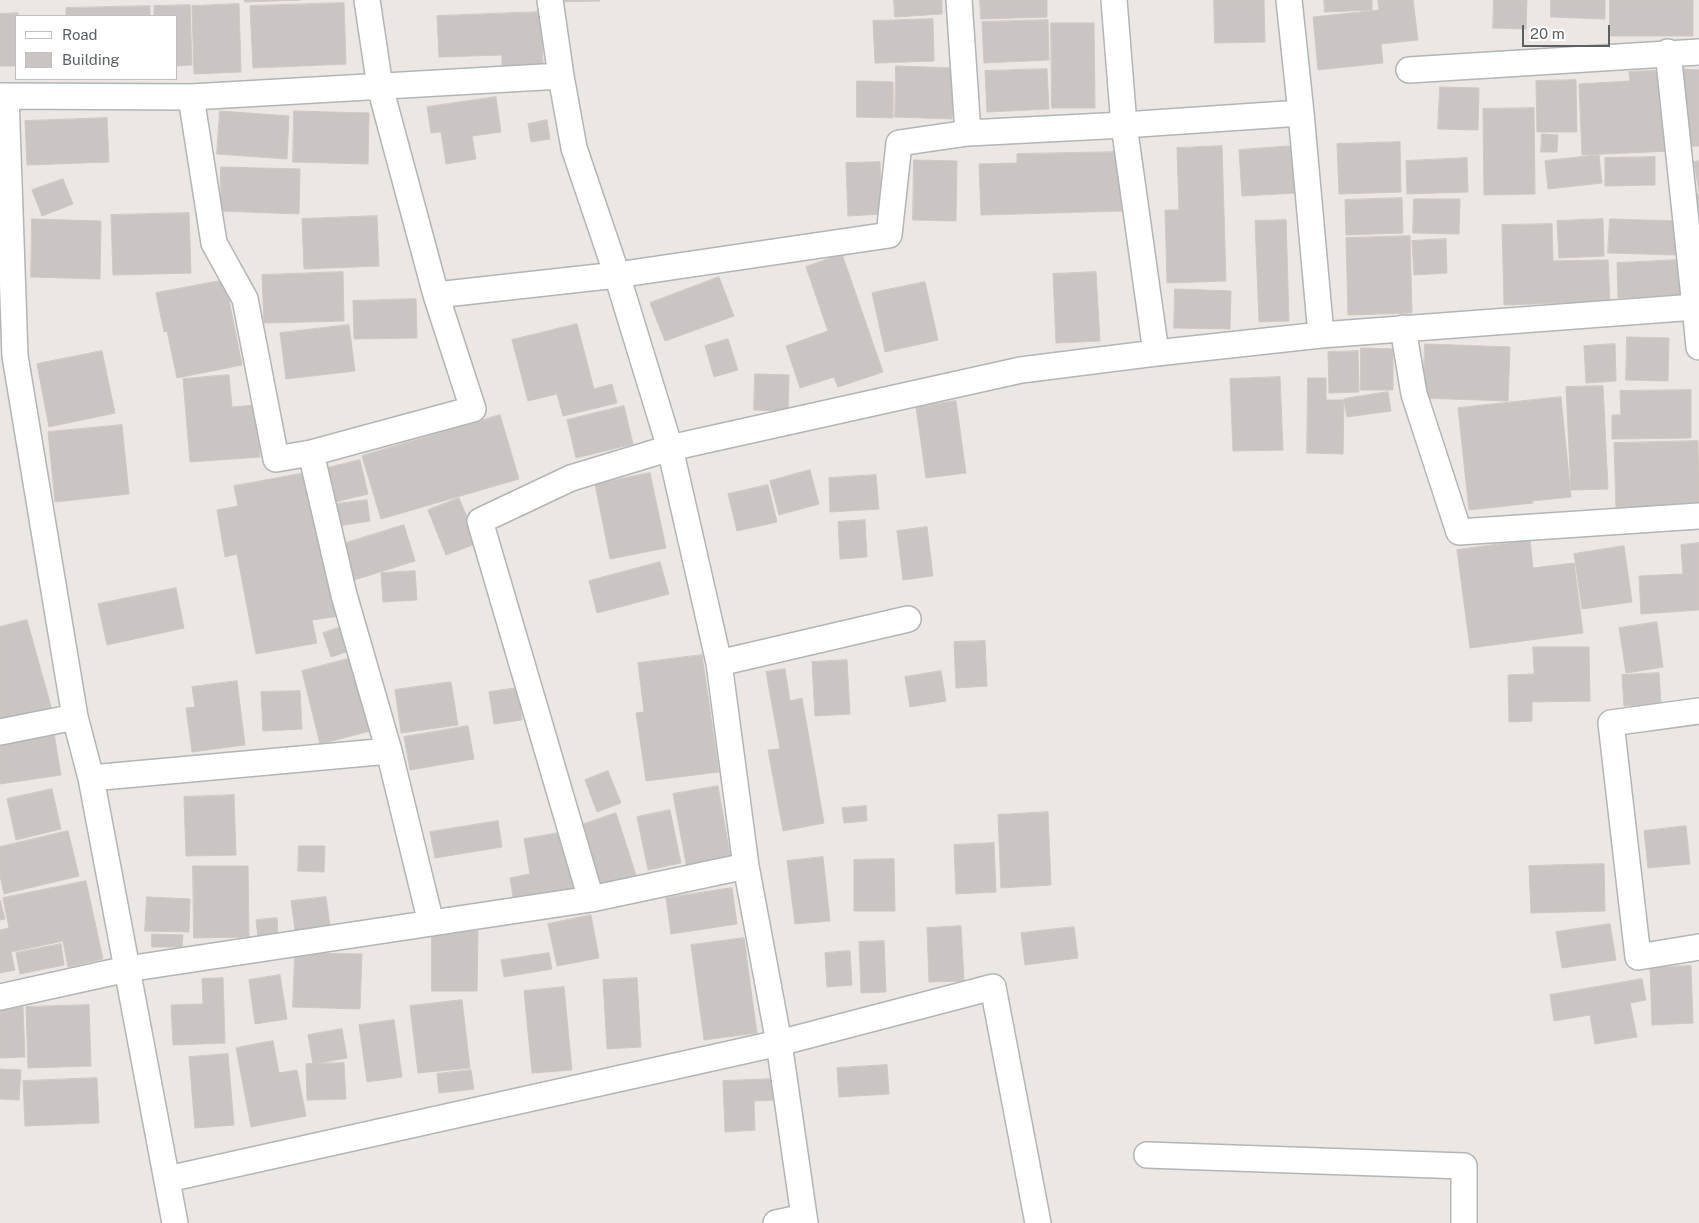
<!DOCTYPE html>
<html>
<head>
<meta charset="utf-8">
<style>
	body { margin:0 }
	#map { position:relative; width:1699px; height:1223px; overflow:hidden; background:#ece7e2; font-family:"Public Sans",sans-serif }
	canvas { display:block }
	.legend { position:absolute; left:15px; top:15px; width:162px; height:65px; box-sizing:border-box; background:#fff; border:1px solid #bdbfc0; margin:0; padding:6px 9px; list-style:none; font-size:15px; color:#5b6062 }
	.legend li { display:flex; align-items:center; gap:10px; height:25px }
	.legend b { width:25px; border:1px solid #bdbfc0 }
	.scale { position:absolute; left:1522px; top:25px; width:88px; height:22px; box-sizing:border-box; border:2px solid #5b6062; border-top:0; padding-left:6px; font-size:15px; line-height:18px; white-space:nowrap; color:#5b6062; -webkit-text-stroke:4px #fff; paint-order:stroke }
</style>
</head>
<body>
<div id="map">
<canvas width="1699" height="1223"></canvas>
<ul class="legend">
<li><b style="height:6px;background:#fff"></b>Road</li>
<li><b style="height:14px;background:#cac4c2"></b>Building</li>
</ul>
<div class="scale">20 m</div>
</div>
<script>
const ctx = document.querySelector('canvas').getContext('2d');
ctx.lineJoin = 'round';
function fill(path, color) {
  ctx.fillStyle = color;
  ctx.fill(path, 'evenodd');
}
function stroke(path, color, width, dash) {
  ctx.strokeStyle = color;
  ctx.lineWidth = width;
  ctx.lineCap = dash ? 'butt' : 'round';
  ctx.setLineDash(dash || []);
  ctx.stroke(path);
}
const building = new Path2D(`
	M 245,0 L 300,0 L 245,2 Z
	M 553,0 L 600,0 L 600,1 L 553,2 Z
	M 894,0 L 942,0 L 942,14 L 895,17 Z
	M 980,0 L 1047,0 L 1047,17 L 981,19 Z
	M 1214,0 L 1264,0 L 1265,42 L 1215,43 Z
	M 1324,0 L 1372,0 L 1372,10 L 1325,12 Z
	M 1378,0 L 1413,0 L 1418,40 L 1381,44 L 1383,63 L 1318,70 L 1313,17 L 1379,10 Z
	M 1494,0 L 1527,0 L 1526,29 L 1493,28 Z
	M 1551,0 L 1605,0 L 1605,19 L 1551,17 Z
	M 1610,0 L 1693,0 L 1693,36 L 1610,36 Z
	M 344,3 L 346,64 L 253,68 L 250,6 Z
	M 239,4 L 241,72 L 194,74 L 192,6 Z
	M 190,5 L 192,65 L 176,66 L 176,16 L 154,16 L 154,6 Z
	M 150,6 L 150,16 L 66,16 L 66,8 Z
	M 541,12 L 543,65 L 502,66 L 502,55 L 439,57 L 437,16 Z
	M 18,13 L 18,16 L 16,16 L 16,66 L 0,66 L 0,14 Z
	M 933,19 L 934,61 L 875,63 L 873,21 Z
	M 1048,20 L 1049,60 L 984,63 L 982,22 Z
	M 1051,23 L 1094,23 L 1095,108 L 1052,108 Z
	M 896,66 L 954,68 L 952,119 L 895,117 Z
	M 1047,69 L 1049,109 L 987,112 L 985,71 Z
	M 1684,69 L 1699,70 L 1699,146 L 1683,146 Z
	M 1668,70 L 1672,151 L 1582,155 L 1579,84 L 1630,81 L 1629,72 Z
	M 1576,80 L 1577,132 L 1537,132 L 1536,81 Z
	M 857,81 L 893,82 L 893,118 L 857,117 Z
	M 1440,87 L 1479,88 L 1478,130 L 1438,129 Z
	M 496,97 L 501,132 L 472,136 L 476,159 L 446,164 L 441,132 L 431,133 L 427,107 Z
	M 1534,108 L 1535,194 L 1484,195 L 1483,109 Z
	M 220,111 L 289,116 L 287,159 L 217,154 Z
	M 294,111 L 369,113 L 368,164 L 293,162 Z
	M 107,118 L 109,162 L 27,165 L 25,121 Z
	M 547,120 L 550,139 L 531,142 L 528,124 Z
	M 1542,134 L 1558,135 L 1557,152 L 1541,152 Z
	M 1400,142 L 1401,192 L 1339,194 L 1337,144 Z
	M 1222,146 L 1226,281 L 1167,283 L 1165,210 L 1179,210 L 1177,148 Z
	M 1293,146 L 1296,193 L 1242,196 L 1239,150 Z
	M 1120,152 L 1122,211 L 981,215 L 979,164 L 1017,163 L 1017,154 Z
	M 1599,155 L 1602,183 L 1548,189 L 1545,161 Z
	M 1655,157 L 1655,185 L 1605,186 L 1605,158 Z
	M 1467,158 L 1468,192 L 1407,194 L 1406,161 Z
	M 914,160 L 957,161 L 956,221 L 913,220 Z
	M 1699,161 L 1699,192 L 1694,162 Z
	M 880,162 L 882,214 L 848,216 L 846,163 Z
	M 221,167 L 300,169 L 299,214 L 220,211 Z
	M 63,179 L 73,204 L 42,216 L 32,190 Z
	M 1697,194 L 1699,194 L 1699,225 L 1698,225 Z
	M 1402,198 L 1403,233 L 1346,235 L 1345,200 Z
	M 1414,199 L 1460,199 L 1459,234 L 1413,233 Z
	M 189,213 L 191,273 L 113,275 L 111,215 Z
	M 377,216 L 379,266 L 304,269 L 302,219 Z
	M 32,219 L 101,221 L 100,279 L 31,277 Z
	M 1603,219 L 1604,256 L 1559,258 L 1557,221 Z
	M 1610,219 L 1679,221 L 1678,255 L 1608,253 Z
	M 1286,220 L 1289,321 L 1259,322 L 1255,221 Z
	M 1552,224 L 1553,261 L 1608,260 L 1610,301 L 1504,305 L 1502,225 Z
	M 1410,236 L 1412,313 L 1348,315 L 1346,238 Z
	M 1446,239 L 1447,273 L 1414,275 L 1412,241 Z
	M 842,254 L 883,372 L 838,387 L 834,377 L 800,388 L 786,346 L 828,331 L 806,267 Z
	M 1679,260 L 1680,295 L 1618,298 L 1617,263 Z
	M 343,272 L 344,321 L 264,323 L 262,275 Z
	M 1096,272 L 1100,341 L 1056,343 L 1053,274 Z
	M 719,277 L 734,316 L 665,341 L 650,303 Z
	M 225,280 L 242,365 L 177,378 L 167,331 L 164,332 L 156,293 Z
	M 925,282 L 938,340 L 885,352 L 872,293 Z
	M 1175,289 L 1231,291 L 1230,329 L 1174,328 Z
	M 416,299 L 417,338 L 354,339 L 353,301 Z
	M 577,324 L 594,389 L 612,384 L 617,403 L 563,416 L 557,394 L 528,401 L 512,340 Z
	M 349,325 L 355,371 L 286,379 L 280,333 Z
	M 1627,337 L 1669,338 L 1668,381 L 1626,380 Z
	M 728,339 L 738,370 L 714,377 L 705,346 Z
	M 1425,344 L 1510,347 L 1508,401 L 1423,398 Z
	M 1615,344 L 1616,381 L 1586,383 L 1584,346 Z
	M 1361,348 L 1393,349 L 1393,390 L 1361,390 Z
	M 102,351 L 115,413 L 49,427 L 37,364 Z
	M 1358,351 L 1359,392 L 1329,393 L 1328,352 Z
	M 755,374 L 789,375 L 788,411 L 754,410 Z
	M 229,375 L 232,407 L 256,405 L 260,457 L 190,462 L 183,379 Z
	M 1280,377 L 1283,450 L 1233,451 L 1230,379 Z
	M 1308,378 L 1326,378 L 1326,400 L 1344,400 L 1343,454 L 1307,453 Z
	M 1603,386 L 1608,489 L 1571,490 L 1566,387 Z
	M 1691,390 L 1691,438 L 1612,439 L 1612,415 L 1621,415 L 1620,391 Z
	M 1388,392 L 1391,411 L 1347,417 L 1344,399 Z
	M 1561,397 L 1571,497 L 1532,501 L 1533,503 L 1469,510 L 1458,408 Z
	M 956,401 L 966,473 L 926,478 L 916,407 Z
	M 624,406 L 633,444 L 576,458 L 567,420 Z
	M 500,415 L 519,479 L 381,519 L 362,456 Z
	M 122,425 L 129,494 L 55,502 L 48,432 Z
	M 1698,441 L 1699,504 L 1616,507 L 1614,443 Z
	M 360,460 L 368,494 L 327,504 L 319,470 Z
	M 810,470 L 819,504 L 779,515 L 770,481 Z
	M 311,472 L 340,616 L 312,620 L 317,643 L 256,654 L 237,554 L 225,557 L 217,510 L 238,506 L 234,486 Z
	M 650,473 L 666,548 L 610,559 L 595,484 Z
	M 876,475 L 879,509 L 830,512 L 829,478 Z
	M 768,485 L 777,522 L 737,531 L 728,494 Z
	M 459,498 L 478,543 L 446,555 L 428,510 Z
	M 367,500 L 370,521 L 332,527 L 329,505 Z
	M 865,520 L 867,557 L 840,559 L 838,522 Z
	M 404,525 L 415,561 L 348,582 L 336,546 Z
	M 927,527 L 933,576 L 903,580 L 897,531 Z
	M 1530,540 L 1533,568 L 1574,563 L 1583,633 L 1470,648 L 1457,550 Z
	M 1699,543 L 1699,610 L 1641,614 L 1639,576 L 1683,574 L 1681,545 Z
	M 1624,546 L 1632,602 L 1582,609 L 1574,554 Z
	M 660,562 L 669,594 L 597,613 L 589,581 Z
	M 415,571 L 417,600 L 383,602 L 381,573 Z
	M 176,588 L 184,628 L 107,645 L 98,604 Z
	M 27,620 L 52,710 L 0,724 L 0,627 Z
	M 1657,622 L 1663,667 L 1626,673 L 1619,628 Z
	M 347,625 L 355,649 L 331,657 L 323,633 Z
	M 985,641 L 987,686 L 956,688 L 954,642 Z
	M 1533,647 L 1589,647 L 1590,701 L 1532,702 L 1532,721 L 1509,722 L 1508,675 L 1534,674 Z
	M 702,655 L 719,772 L 646,781 L 636,713 L 644,712 L 638,663 Z
	M 355,657 L 374,730 L 320,744 L 302,671 Z
	M 847,660 L 850,714 L 815,716 L 812,662 Z
	M 785,669 L 790,701 L 802,698 L 824,823 L 783,831 L 768,750 L 780,749 L 766,672 Z
	M 941,671 L 946,701 L 910,707 L 905,677 Z
	M 1659,673 L 1661,704 L 1624,706 L 1622,675 Z
	M 237,681 L 245,745 L 192,752 L 186,708 L 195,707 L 192,687 Z
	M 451,682 L 458,725 L 401,733 L 395,690 Z
	M 518,688 L 522,720 L 494,724 L 489,692 Z
	M 300,691 L 302,729 L 263,731 L 261,692 Z
	M 468,726 L 474,759 L 410,770 L 404,737 Z
	M 54,733 L 61,775 L 0,784 L 0,741 Z
	M 608,771 L 621,803 L 597,812 L 585,780 Z
	M 718,786 L 731,861 L 687,869 L 673,794 Z
	M 52,789 L 61,829 L 16,840 L 7,799 Z
	M 234,795 L 236,855 L 186,856 L 184,797 Z
	M 866,806 L 867,821 L 844,823 L 842,808 Z
	M 670,810 L 681,863 L 648,870 L 637,817 Z
	M 1048,812 L 1051,885 L 1001,888 L 998,815 Z
	M 616,813 L 636,875 L 601,886 L 581,825 Z
	M 498,821 L 502,847 L 435,858 L 430,832 Z
	M 1686,826 L 1690,864 L 1648,868 L 1644,831 Z
	M 68,831 L 79,876 L 4,894 L 0,876 L 0,847 Z
	M 564,832 L 574,892 L 514,902 L 510,878 L 530,874 L 524,839 Z
	M 994,843 L 996,892 L 956,894 L 954,845 Z
	M 299,846 L 325,846 L 324,872 L 298,871 Z
	M 823,857 L 830,921 L 795,924 L 787,861 Z
	M 894,859 L 895,911 L 854,911 L 854,860 Z
	M 1604,864 L 1605,911 L 1531,913 L 1529,866 Z
	M 193,866 L 248,866 L 249,937 L 194,938 Z
	M 86,881 L 103,959 L 68,967 L 63,941 L 11,952 L 15,970 L 0,973 L 0,930 L 9,928 L 3,898 Z
	M 732,888 L 737,924 L 671,934 L 666,898 Z
	M 147,897 L 190,899 L 189,932 L 145,931 Z
	M 326,897 L 330,926 L 295,930 L 291,901 Z
	M 0,900 L 5,919 L 0,920 Z
	M 591,915 L 599,958 L 557,966 L 548,924 Z
	M 277,918 L 278,935 L 258,937 L 256,920 Z
	M 1610,924 L 1616,960 L 1562,968 L 1556,932 Z
	M 961,926 L 964,981 L 929,982 L 927,928 Z
	M 1074,927 L 1078,958 L 1025,965 L 1021,933 Z
	M 432,931 L 478,931 L 477,991 L 432,991 Z
	M 152,934 L 183,935 L 182,947 L 152,947 Z
	M 744,938 L 757,1033 L 704,1040 L 691,945 Z
	M 884,941 L 886,992 L 861,993 L 859,942 Z
	M 61,944 L 64,965 L 20,974 L 16,953 Z
	M 850,951 L 852,985 L 827,987 L 825,953 Z
	M 295,953 L 362,954 L 360,1009 L 293,1007 Z
	M 549,953 L 552,969 L 504,977 L 501,960 Z
	M 1691,966 L 1693,1023 L 1652,1025 L 1650,967 Z
	M 280,975 L 287,1019 L 255,1024 L 249,980 Z
	M 223,978 L 225,1043 L 173,1045 L 171,1005 L 203,1004 L 202,979 Z
	M 637,978 L 641,1047 L 607,1049 L 603,980 Z
	M 1642,979 L 1646,1000 L 1630,1003 L 1637,1037 L 1595,1044 L 1590,1015 L 1554,1021 L 1550,995 Z
	M 564,987 L 572,1070 L 532,1073 L 524,991 Z
	M 462,1000 L 470,1068 L 418,1073 L 410,1006 Z
	M 89,1005 L 91,1066 L 28,1068 L 26,1007 Z
	M 23,1007 L 25,1057 L 0,1058 L 0,1008 Z
	M 394,1020 L 402,1077 L 367,1082 L 359,1025 Z
	M 342,1029 L 347,1058 L 313,1064 L 308,1035 Z
	M 273,1041 L 279,1073 L 297,1070 L 306,1116 L 251,1127 L 236,1048 Z
	M 228,1054 L 234,1125 L 195,1128 L 189,1057 Z
	M 344,1063 L 346,1099 L 307,1100 L 306,1064 Z
	M 887,1065 L 889,1094 L 839,1097 L 837,1068 Z
	M 0,1069 L 21,1070 L 19,1100 L 0,1099 Z
	M 471,1070 L 474,1089 L 439,1093 L 437,1074 Z
	M 97,1078 L 99,1123 L 25,1126 L 23,1081 Z
	M 774,1079 L 775,1100 L 754,1101 L 755,1130 L 725,1132 L 723,1081 Z`);
fill(building, '#cac4c2');
stroke(building, '#d0c7c1', 1);
const minor = new Path2D(`
	M 367,0 L 380,87 L 436,295
	M 959,0 L 968,133
	M 1114,0 L 1124,125 L 1156,353
	M 1289,0 L 1301,113
	M 1668,52 L 1695,307 L 1699,307
	M 1409,70 L 1699,52
	M 0,96 L 6,96 L 15,356 L 75,717 L 91,778 L 175,1223
	M 6,96 L 191,97 L 561,76
	M 191,97 L 214,243 L 245,299 L 276,459 L 311,453 L 344,595 L 389,751 L 431,923
	M 1403,328 L 1414,394 L 1459,532 L 1699,516
	M 311,453 L 473,409 L 436,295 L 617,275 L 574,148 L 561,76 L 550,0
	M 719,663 L 908,619
	M 1699,711 L 1611,723 L 1638,957 L 1699,947
	M 0,732 L 75,717
	M 91,778 L 389,751
	M 591,899 L 480,521 L 571,478 L 670,448 L 1021,370 L 1156,353 L 1321,335
	M 0,997 L 127,969 L 591,899 L 746,866
	M 1147,1155 L 1464,1166 L 1464,1223
	M 168,1179 L 779,1043 L 993,987 L 1038,1223
	M 776,1223 L 804,1217
	M 805,1223 L 779,1043 L 746,866 L 719,663 L 670,448 L 617,275 L 889,235 L 899,143 L 968,133 L 1124,125 L 1301,113 L 1321,335 L 1695,307 L 1699,347`);
stroke(minor, '#b0b5b7', 28);
stroke(minor, '#fff', 25);
</script>
</body>
</html>
